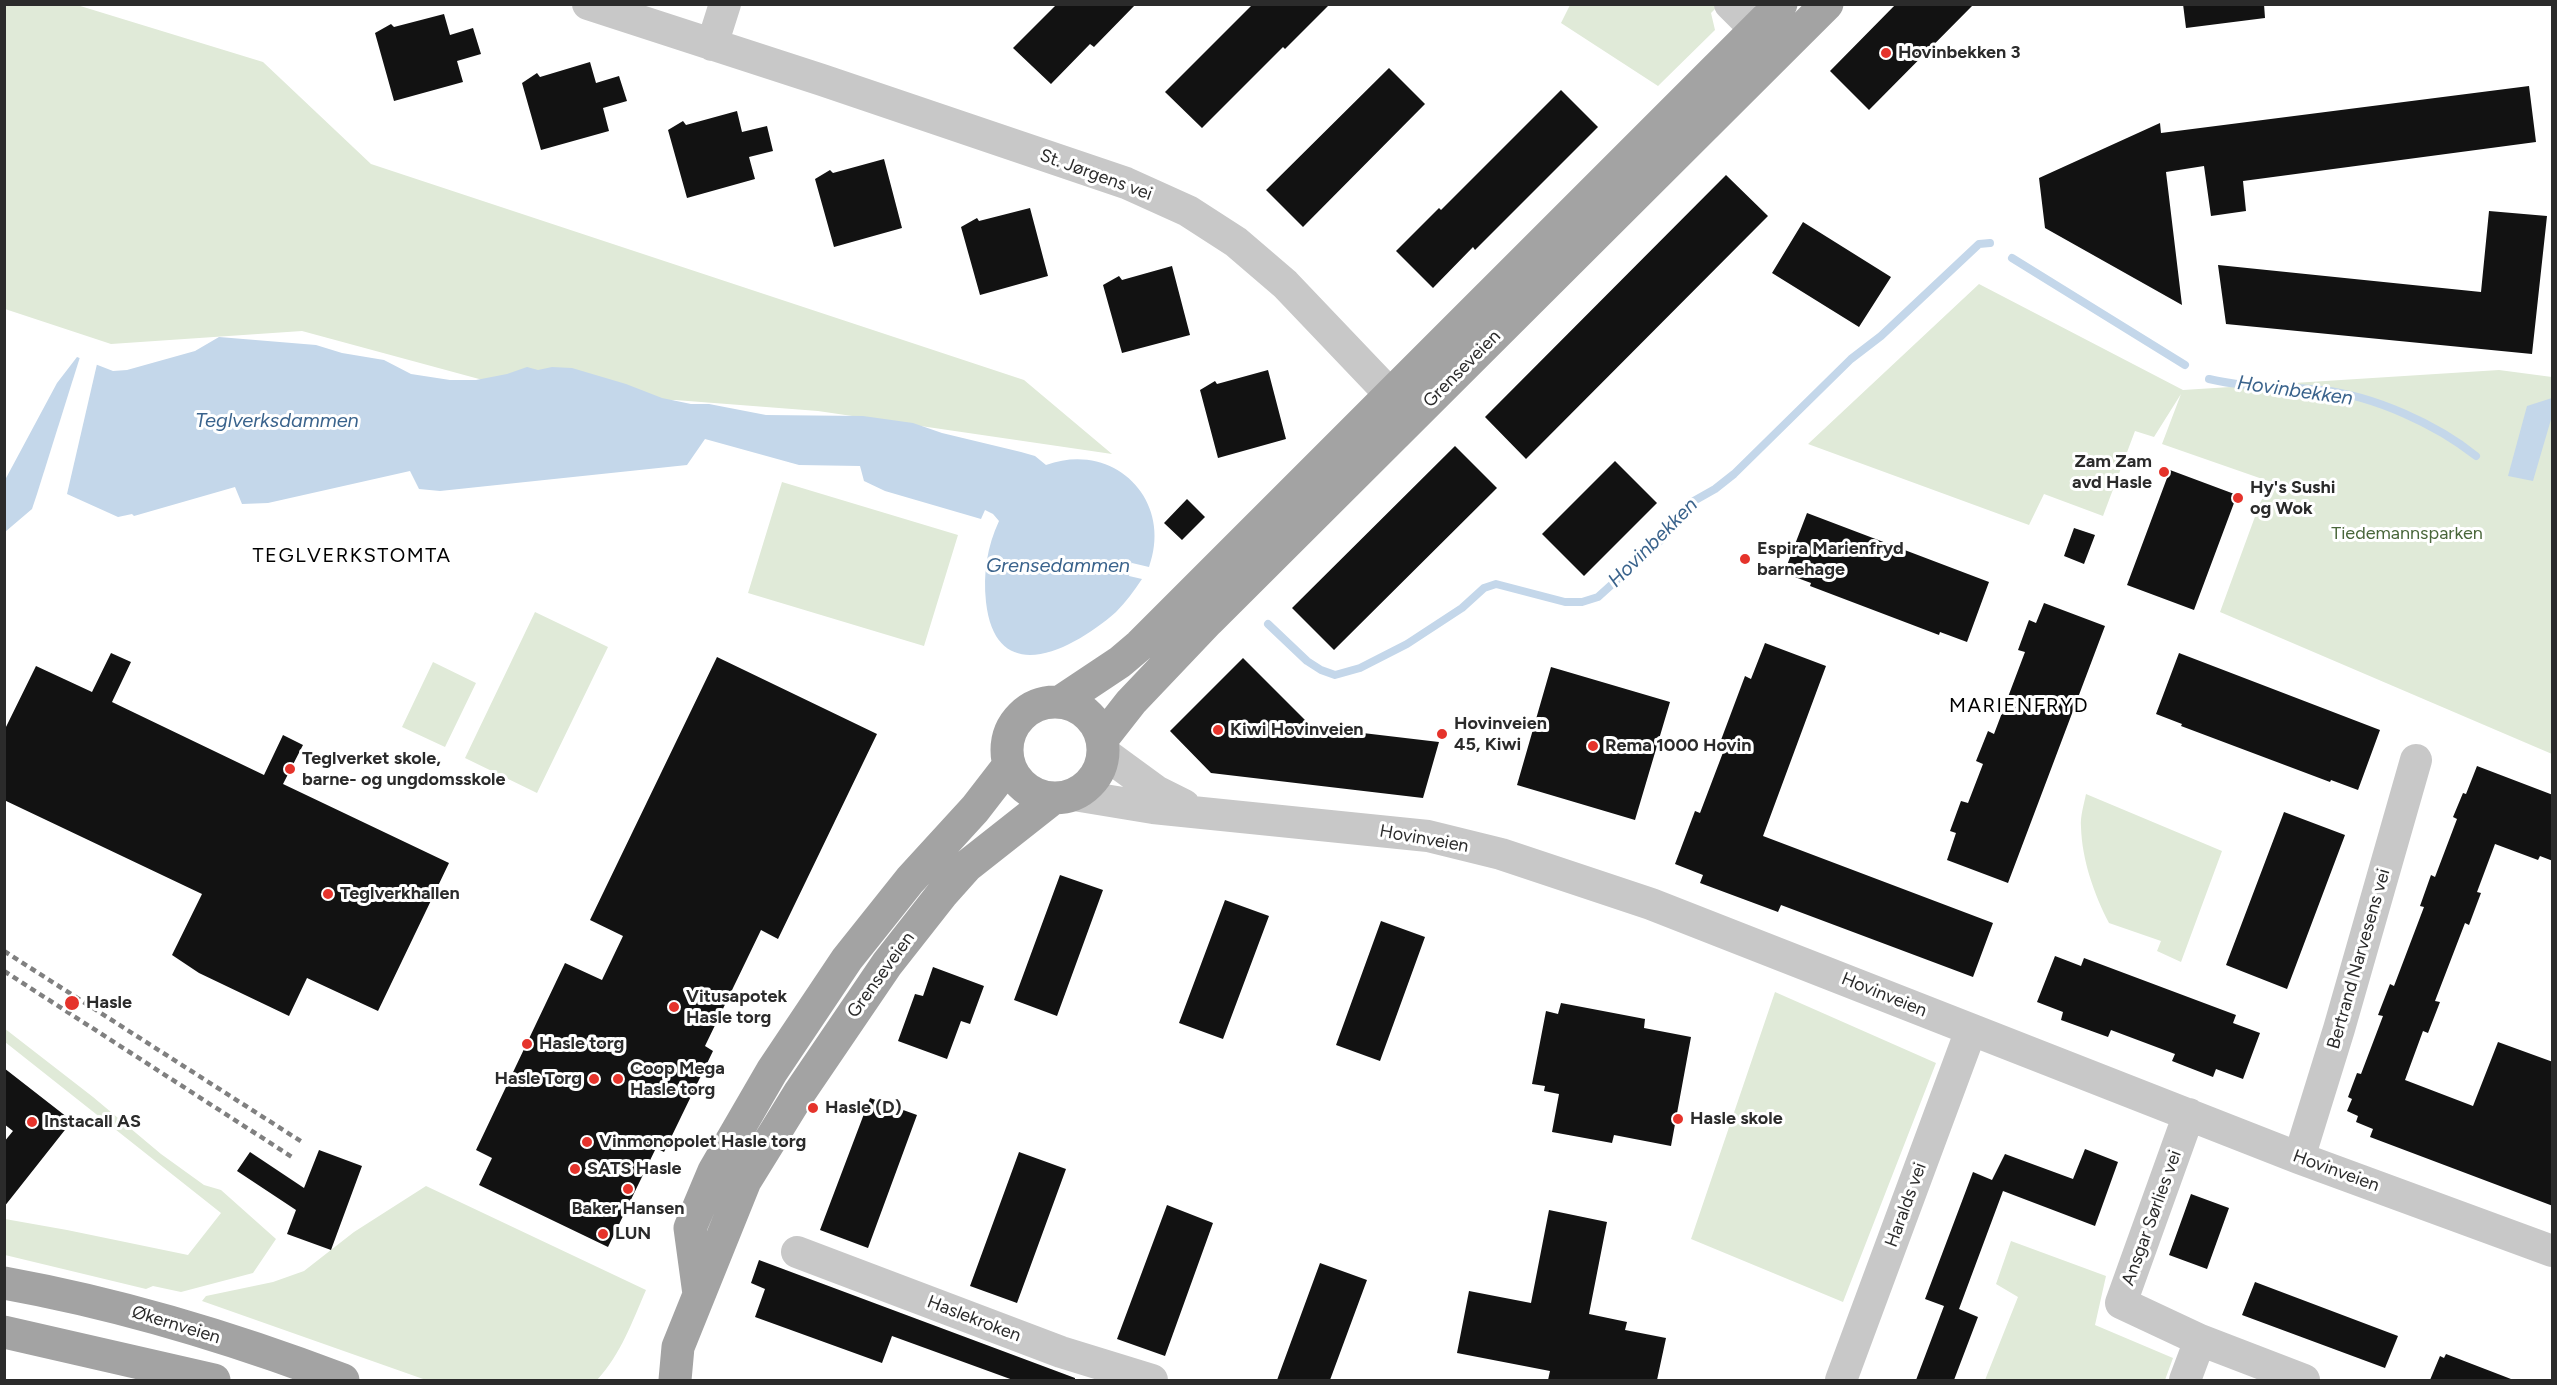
<!DOCTYPE html>
<html>
<head>
<meta charset="utf-8">
<style>
	body { margin:0 }
	#map { position:relative; width:2557px; height:1385px; overflow:hidden; background:#fff; font-family:Figtree,sans-serif }
	canvas { display:block }
	.frame { position:absolute; inset:0; border:6px solid #2b2b2b; pointer-events:none }
</style>
</head>
<body>
<div id="map">
<canvas width="2557" height="1385"></canvas>
<div class="frame"></div>
</div>
<script>
const ctx = document.querySelector('canvas').getContext('2d');
ctx.lineJoin = 'round';
function fill(path, color) {
  ctx.fillStyle = color;
  ctx.fill(path, 'evenodd');
}
function stroke(path, color, width, dash) {
  ctx.strokeStyle = color;
  ctx.lineWidth = width;
  ctx.lineCap = dash ? 'butt' : 'round';
  ctx.setLineDash(dash || []);
  ctx.stroke(path);
}
function label(font, color, halo, rows, align = 'center') {
  ctx.font = font + ' Figtree,sans-serif';
  ctx.lineWidth = 6;
  ctx.setLineDash([]);
  ctx.textBaseline = 'middle';
  ctx.strokeStyle = halo;
  ctx.fillStyle = color;
  for (const [text, x, y, turn = 0] of rows) {
    ctx.save();
    ctx.translate(x, y);
    ctx.rotate((+turn || 0) * Math.PI / 180);
    ctx.textAlign = isNaN(turn) ? turn : align;
    if (halo) ctx.strokeText(text, 0, 0);
    ctx.fillText(text, 0, 0);
    ctx.restore();
  }
}
fill(new Path2D(`
	M 5,5 L 77,5 L 263,62 L 371,164 L 1024,380 L 1112,454 L 818,411 L 675,400 L 575,405 L 302,331 L 111,344 L 5,309 Z
	M 1570,5 L 1719,5 L 1711,13 L 1715,30 L 1658,86 L 1561,23 Z
	M 1979,284 L 2183,390 L 2499,370 L 2552,377 L 2552,754 L 2220,612 L 2260,503 L 2271,482 L 2162,444 L 2181,394 L 2154,437 L 2135,431 L 2103,516 L 2044,494 L 2029,525 L 1808,444 Z
	M 782,482 L 958,535 L 924,646 L 748,593 Z
	M 535,612 L 608,647 L 537,793 L 465,758 Z
	M 433,662 L 476,683 L 445,747 L 402,727 Z
	M 2086,794 L 2222,851 L 2181,962 L 2157,951 L 2161,941 L 2109,923 C 2094,894 2082,860 2081,827 C 2080,817 2084,804 2086,794 Z
	M 1775,992 L 1936,1063 L 1843,1302 L 1691,1239 Z
	M 4,1028 L 93,1097 L 161,1154 L 204,1185 L 221,1190 L 276,1239 L 253,1273 L 181,1292 L 153,1286 L 146,1289 L 5,1255 L 5,1219 L 67,1230 L 188,1255 L 221,1213 L 5,1042 Z
	M 426,1186 L 646,1290 C 632,1322 621,1354 597,1380 L 426,1380 L 202,1301 L 206,1296 L 273,1282 L 304,1271 L 354,1232 Z
	M 2011,1241 L 2106,1276 L 2095,1325 L 2173,1358 L 2165,1380 L 1985,1380 L 2018,1297 L 1996,1284 Z`), '#e0ead8');
fill(new Path2D(`
	M 219,337 L 316,345 L 342,353 L 384,360 L 411,374 L 450,380 L 476,380 L 507,374 L 527,367 L 538,370 L 552,367 L 572,368 L 626,384 L 662,398 L 691,404 L 709,404 L 766,415 L 863,416 L 913,423 L 942,433 L 1021,452 L 1035,456 L 1046,465 C 1113,440 1174,499 1149,567 L 1132,563 L 1129,576 L 1142,579 C 1134,591 1126,602 1116,612 C 1073,650 996,690 986,602 C 983,573 987,547 999,521 L 993,514 L 985,510 L 981,519 L 885,491 L 864,481 L 860,466 L 799,465 L 705,439 L 687,465 L 440,491 L 419,489 L 410,471 L 268,503 L 242,504 L 235,487 L 134,516 L 132,514 L 118,517 L 67,494 L 37,494 L 32,509 L 5,532 L 5,480 L 57,383 L 77,357 L 113,371 L 127,370 L 195,351 Z
	M 2552,398 L 2552,416 L 2533,481 L 2508,476 L 2527,406 Z`), '#c4d7ea');
fill(new Path2D(`
	M 80,357 L 97,364 L 67,494 L 37,494 Z`), '#fff');
stroke(new Path2D(`
	M 2012,258 L 2185,365
	M 2209,379 C 2246,388 2284,386 2322,390 C 2374,396 2436,424 2476,456
	M 1268,624 L 1307,661 L 1321,670 L 1335,675 L 1360,668 L 1407,644 L 1462,608 L 1484,588 L 1496,584 L 1565,602 L 1582,602 L 1598,597 L 1661,540 L 1692,502 L 1715,489 L 1734,474 L 1851,359 L 1881,336 L 1979,244 L 1990,243`), '#c4d7ea', 8);
fill(new Path2D(`
	M 1057,4 L 1136,4 L 1094,47 L 1090,44 L 1051,84 L 1013,48 Z
	M 1253,4 L 1330,4 L 1285,49 L 1283,47 L 1202,128 L 1165,92 Z
	M 1896,4 L 1974,4 L 1869,110 L 1830,71 Z
	M 2183,4 L 2264,4 L 2265,18 L 2186,28 Z
	M 444,14 L 450,35 L 473,28 L 481,54 L 457,61 L 463,82 L 394,101 L 375,33 L 391,24 L 394,27 Z
	M 590,62 L 596,83 L 619,76 L 627,101 L 603,108 L 609,131 L 541,150 L 522,83 L 537,73 L 540,77 Z
	M 1389,68 L 1425,104 L 1303,227 L 1266,190 Z
	M 2529,86 L 2536,142 L 2243,181 L 2246,211 L 2211,216 L 2204,166 L 2166,172 L 2182,305 L 2045,228 L 2039,178 L 2160,123 L 2161,133 Z
	M 1561,90 L 1598,127 L 1475,250 L 1473,247 L 1433,288 L 1396,251 L 1439,208 L 1441,210 Z
	M 737,111 L 742,132 L 767,126 L 773,151 L 749,157 L 755,179 L 687,198 L 668,130 L 683,121 L 686,125 Z
	M 884,159 L 902,228 L 834,247 L 815,179 L 830,170 L 833,173 Z
	M 1726,175 L 1768,216 L 1526,459 L 1485,417 Z
	M 1030,208 L 1048,276 L 980,295 L 961,227 L 977,218 L 979,221 Z
	M 2489,211 L 2547,216 L 2532,354 L 2226,324 L 2218,265 L 2481,292 Z
	M 1803,222 L 1891,277 L 1859,327 L 1772,273 Z
	M 1172,266 L 1190,335 L 1122,353 L 1103,285 L 1119,276 L 1122,280 Z
	M 1268,370 L 1286,439 L 1218,458 L 1200,390 L 1215,381 L 1217,384 Z
	M 1455,446 L 1497,488 L 1334,650 L 1292,608 Z
	M 1615,461 L 1657,503 L 1584,576 L 1542,534 Z
	M 2170,470 L 2237,495 L 2194,610 L 2127,585 Z
	M 1187,499 L 1205,517 L 1182,540 L 1164,523 Z
	M 1807,513 L 1989,582 L 1967,642 L 1940,632 L 1939,635 L 1810,586 L 1811,583 L 1784,573 Z
	M 2074,528 L 2095,535 L 2084,564 L 2064,556 Z
	M 2044,603 L 2105,626 L 2008,883 L 1947,860 L 1956,833 L 1950,831 L 1961,801 L 1968,803 L 1983,764 L 1976,761 L 1988,731 L 1994,734 L 2025,652 L 2018,650 L 2029,620 L 2036,623 Z
	M 1765,643 L 1826,666 L 1763,836 L 1993,923 L 1973,977 L 1781,905 L 1778,912 L 1700,883 L 1703,875 L 1675,864 L 1695,811 L 1700,813 L 1727,742 L 1721,740 L 1745,676 L 1751,679 Z
	M 111,653 L 131,662 L 112,702 L 264,775 L 283,735 L 303,745 L 283,784 L 449,863 L 378,1011 L 307,978 L 289,1016 L 199,973 L 172,955 L 202,894 L 4,800 L 4,731 L 36,666 L 92,692 Z
	M 2179,653 L 2380,730 L 2358,790 L 2331,780 L 2330,782 L 2181,726 L 2182,724 L 2156,714 Z
	M 717,657 L 877,734 L 778,939 L 761,930 L 705,1046 L 713,1051 L 664,1152 L 656,1148 L 608,1247 L 479,1185 L 492,1158 L 476,1150 L 565,963 L 602,980 L 623,936 L 590,920 Z
	M 1243,658 L 1312,727 L 1439,742 L 1423,798 L 1211,773 L 1170,731 Z
	M 1551,667 L 1670,702 L 1635,820 L 1517,785 Z
	M 2477,766 L 2553,795 L 2553,861 L 2540,856 L 2538,860 L 2495,844 L 2477,892 L 2481,893 L 2469,925 L 2465,923 L 2435,1001 L 2440,1002 L 2428,1033 L 2423,1031 L 2405,1080 L 2473,1106 L 2498,1042 L 2553,1062 L 2553,1206 L 2370,1137 L 2373,1129 L 2356,1122 L 2358,1116 L 2347,1111 L 2352,1099 L 2348,1097 L 2357,1073 L 2361,1074 L 2383,1016 L 2378,1015 L 2390,984 L 2394,986 L 2424,907 L 2420,906 L 2431,875 L 2435,877 L 2457,819 L 2453,817 L 2463,793 L 2466,794 Z
	M 2284,812 L 2345,835 L 2287,989 L 2226,965 Z
	M 1060,875 L 1103,890 L 1057,1016 L 1014,1000 Z
	M 1225,900 L 1269,916 L 1223,1039 L 1179,1023 Z
	M 1381,921 L 1425,937 L 1380,1061 L 1336,1045 Z
	M 2055,956 L 2081,966 L 2084,958 L 2236,1015 L 2233,1023 L 2260,1033 L 2243,1079 L 2216,1069 L 2213,1077 L 2172,1061 L 2175,1054 L 2111,1030 L 2108,1037 L 2061,1020 L 2063,1012 L 2037,1002 Z
	M 933,967 L 984,986 L 970,1024 L 961,1021 L 947,1059 L 898,1041 L 915,994 L 923,996 Z
	M 1561,1003 L 1645,1019 L 1644,1028 L 1691,1037 L 1671,1146 L 1614,1135 L 1612,1143 L 1552,1132 L 1559,1094 L 1544,1091 L 1545,1086 L 1532,1084 L 1546,1011 L 1558,1014 Z
	M 4,1068 L 72,1121 L 4,1207 L 4,1142 L 13,1131 L 4,1124 Z
	M 870,1098 L 917,1115 L 868,1248 L 820,1230 Z
	M 2085,1149 L 2118,1162 L 2095,1226 L 2003,1191 L 1959,1309 L 1978,1317 L 1954,1380 L 1916,1380 L 1944,1306 L 1925,1299 L 1973,1172 L 1992,1180 L 2005,1154 L 2073,1179 Z
	M 319,1150 L 362,1166 L 331,1250 L 287,1234 L 296,1210 L 237,1171 L 250,1152 L 304,1188 Z
	M 1019,1152 L 1066,1169 L 1017,1303 L 970,1286 Z
	M 2191,1194 L 2229,1208 L 2207,1269 L 2169,1255 Z
	M 1167,1205 L 1213,1223 L 1165,1356 L 1117,1339 Z
	M 1549,1210 L 1607,1222 L 1589,1314 L 1627,1322 L 1625,1330 L 1666,1338 L 1657,1380 L 1548,1380 L 1550,1371 L 1457,1353 L 1469,1291 L 1531,1303 Z
	M 759,1260 L 1075,1378 L 1075,1380 L 1013,1380 L 892,1336 L 882,1363 L 755,1317 L 765,1289 L 751,1283 Z
	M 1320,1263 L 1367,1280 L 1330,1380 L 1277,1380 Z
	M 2255,1282 L 2398,1336 L 2385,1368 L 2242,1315 Z
	M 2446,1354 L 2511,1379 L 2511,1380 L 2430,1380 L 2440,1356 L 2444,1358 Z`), '#121212');
stroke(new Path2D(`
	M 588,4 L 822,80 L 1126,183 L 1188,211 L 1236,242 L 1285,284 L 1408,413
	M 1730,4 L 1756,30 L 1767,53
	M 712,45 L 725,4
	M 1104,753 L 1156,791 L 1184,805
	M 1074,795 L 1153,808 L 1428,836 L 1501,854 L 1651,904 L 2299,1158 L 2552,1251
	M 2189,1114 L 2121,1303 L 2200,1340 L 2304,1380
	M 2299,1158 L 2339,1029 L 2416,760
	M 797,1252 L 1061,1352 L 1152,1380
	M 1841,1380 L 1971,1030
	M 2185,1380 L 2200,1340`), '#c8c8c8', 32);
stroke(new Path2D(`
	M1007 750a48 48 0 1 1 96 0a48 48 0 1 1-96 0Z
	M 1060,702 L 1120,662 L 1140,645 L 1781,4
	M 1102,739 L 1131,702 L 1208,621 L 1827,4
	M 745,1181 L 800,1092 L 887,964 L 942,894 L 967,866 L 1052,799
	M 4,1283 C 120,1304 233,1338 343,1380
	M 699,1294 L 690,1228 L 714,1171 L 772,1071 L 847,959 L 910,880 L 975,809 L 1009,765
	M 4,1332 L 214,1380
	M 675,1380 L 678,1347 L 745,1181 L 750,1160`), '#a3a3a3', 33);
stroke(new Path2D(`
	M 4,951 L 302,1142
	M 4,971 L 292,1157`), '#808080', 4.5, [6, 4.5]);
for (const [x, y, r, color] of [
	[1886,53,6,"#e5332b"],
	[2164,472,6,"#e5332b"],
	[2238,498,6,"#e5332b"],
	[1745,559,6,"#e5332b"],
	[1218,730,6,"#e5332b"],
	[1442,734,6,"#e5332b"],
	[1593,746,6,"#e5332b"],
	[290,769,6,"#e5332b"],
	[328,894,6,"#e5332b"],
	[72,1003,8,"#e5332b"],
	[674,1007,6,"#e5332b"],
	[527,1044,6,"#e5332b"],
	[594,1079,6,"#e5332b"],
	[618,1079,6,"#e5332b"],
	[813,1108,6,"#e5332b"],
	[1678,1119,6,"#e5332b"],
	[32,1122,6,"#e5332b"],
	[587,1142,6,"#e5332b"],
	[575,1169,6,"#e5332b"],
	[628,1189,6,"#e5332b"],
	[603,1234,6,"#e5332b"]
]) {
  const dot = new Path2D();
  dot.arc(x, y, r, 0, 2 * Math.PI);
  ctx.fillStyle = color;
  ctx.fill(dot);
  stroke(dot, '#fff', 2);
}
label('bold 18px', '#2b2b2b', '#fff', [
	["Hovinbekken 3",1898,53],
	["Zam Zam",2152,462,"right"],
	["avd Hasle",2152,483,"right"],
	["Hy's Sushi",2250,488],
	["og Wok",2250,509],
	["Espira Marienfryd",1757,549],
	["barnehage",1757,570],
	["Hovinveien",1454,724],
	["45, Kiwi",1454,745],
	["Kiwi Hovinveien",1230,730],
	["Rema 1000 Hovin",1605,746],
	["Teglverket skole,",302,759],
	["barne- og ungdomsskole",302,780],
	["Teglverkhallen",340,894],
	["Vitusapotek",686,997],
	["Hasle torg",686,1018],
	["Hasle",86,1003],
	["Hasle torg",539,1044],
	["Coop Mega",630,1069],
	["Hasle torg",630,1090],
	["Hasle Torg",582,1079,"right"],
	["Hasle (D)",825,1108],
	["Hasle skole",1690,1119],
	["Instacall AS",44,1122],
	["Vinmonopolet Hasle torg",599,1142],
	["SATS Hasle",587,1169],
	["Baker Hansen",628,1209,"center"],
	["LUN",615,1234]
], 'left');
label('18px', '#2b2b2b', '#fff', [
	["St. Jørgens vei",1096,175,20],
	["Grenseveien",1462,369,-45],
	["Hovinveien",1424,839,10],
	["Bertrand Narvesens vei",2359,959,-74],
	["Grenseveien",881,975,-54],
	["Hovinveien",1884,995,22],
	["Hovinveien",2336,1171,20],
	["Haralds vei",1906,1205,-70],
	["Ansgar Sørlies vei",2152,1218,-70],
	["Haslekroken",974,1319,21],
	["Økernveien",176,1325,17]
]);
label('18px', '#49663a', '#fff', [
	["Tiedemannsparken",2407,534]
]);
label('italic 20px', '#3a638c', '#fff', [
	["Hovinbekken",2295,391,8],
	["Teglverksdammen",277,421],
	["Hovinbekken",1653,543,-45],
	["Grensedammen",1058,566]
]);
ctx.letterSpacing = '1.5px';
label('20px', '#000', '#fff', [
	["TEGLVERKSTOMTA",352,556],
	["MARIENFRYD",2019,706]
]);
ctx.letterSpacing = '0px';
</script>
</body>
</html>
